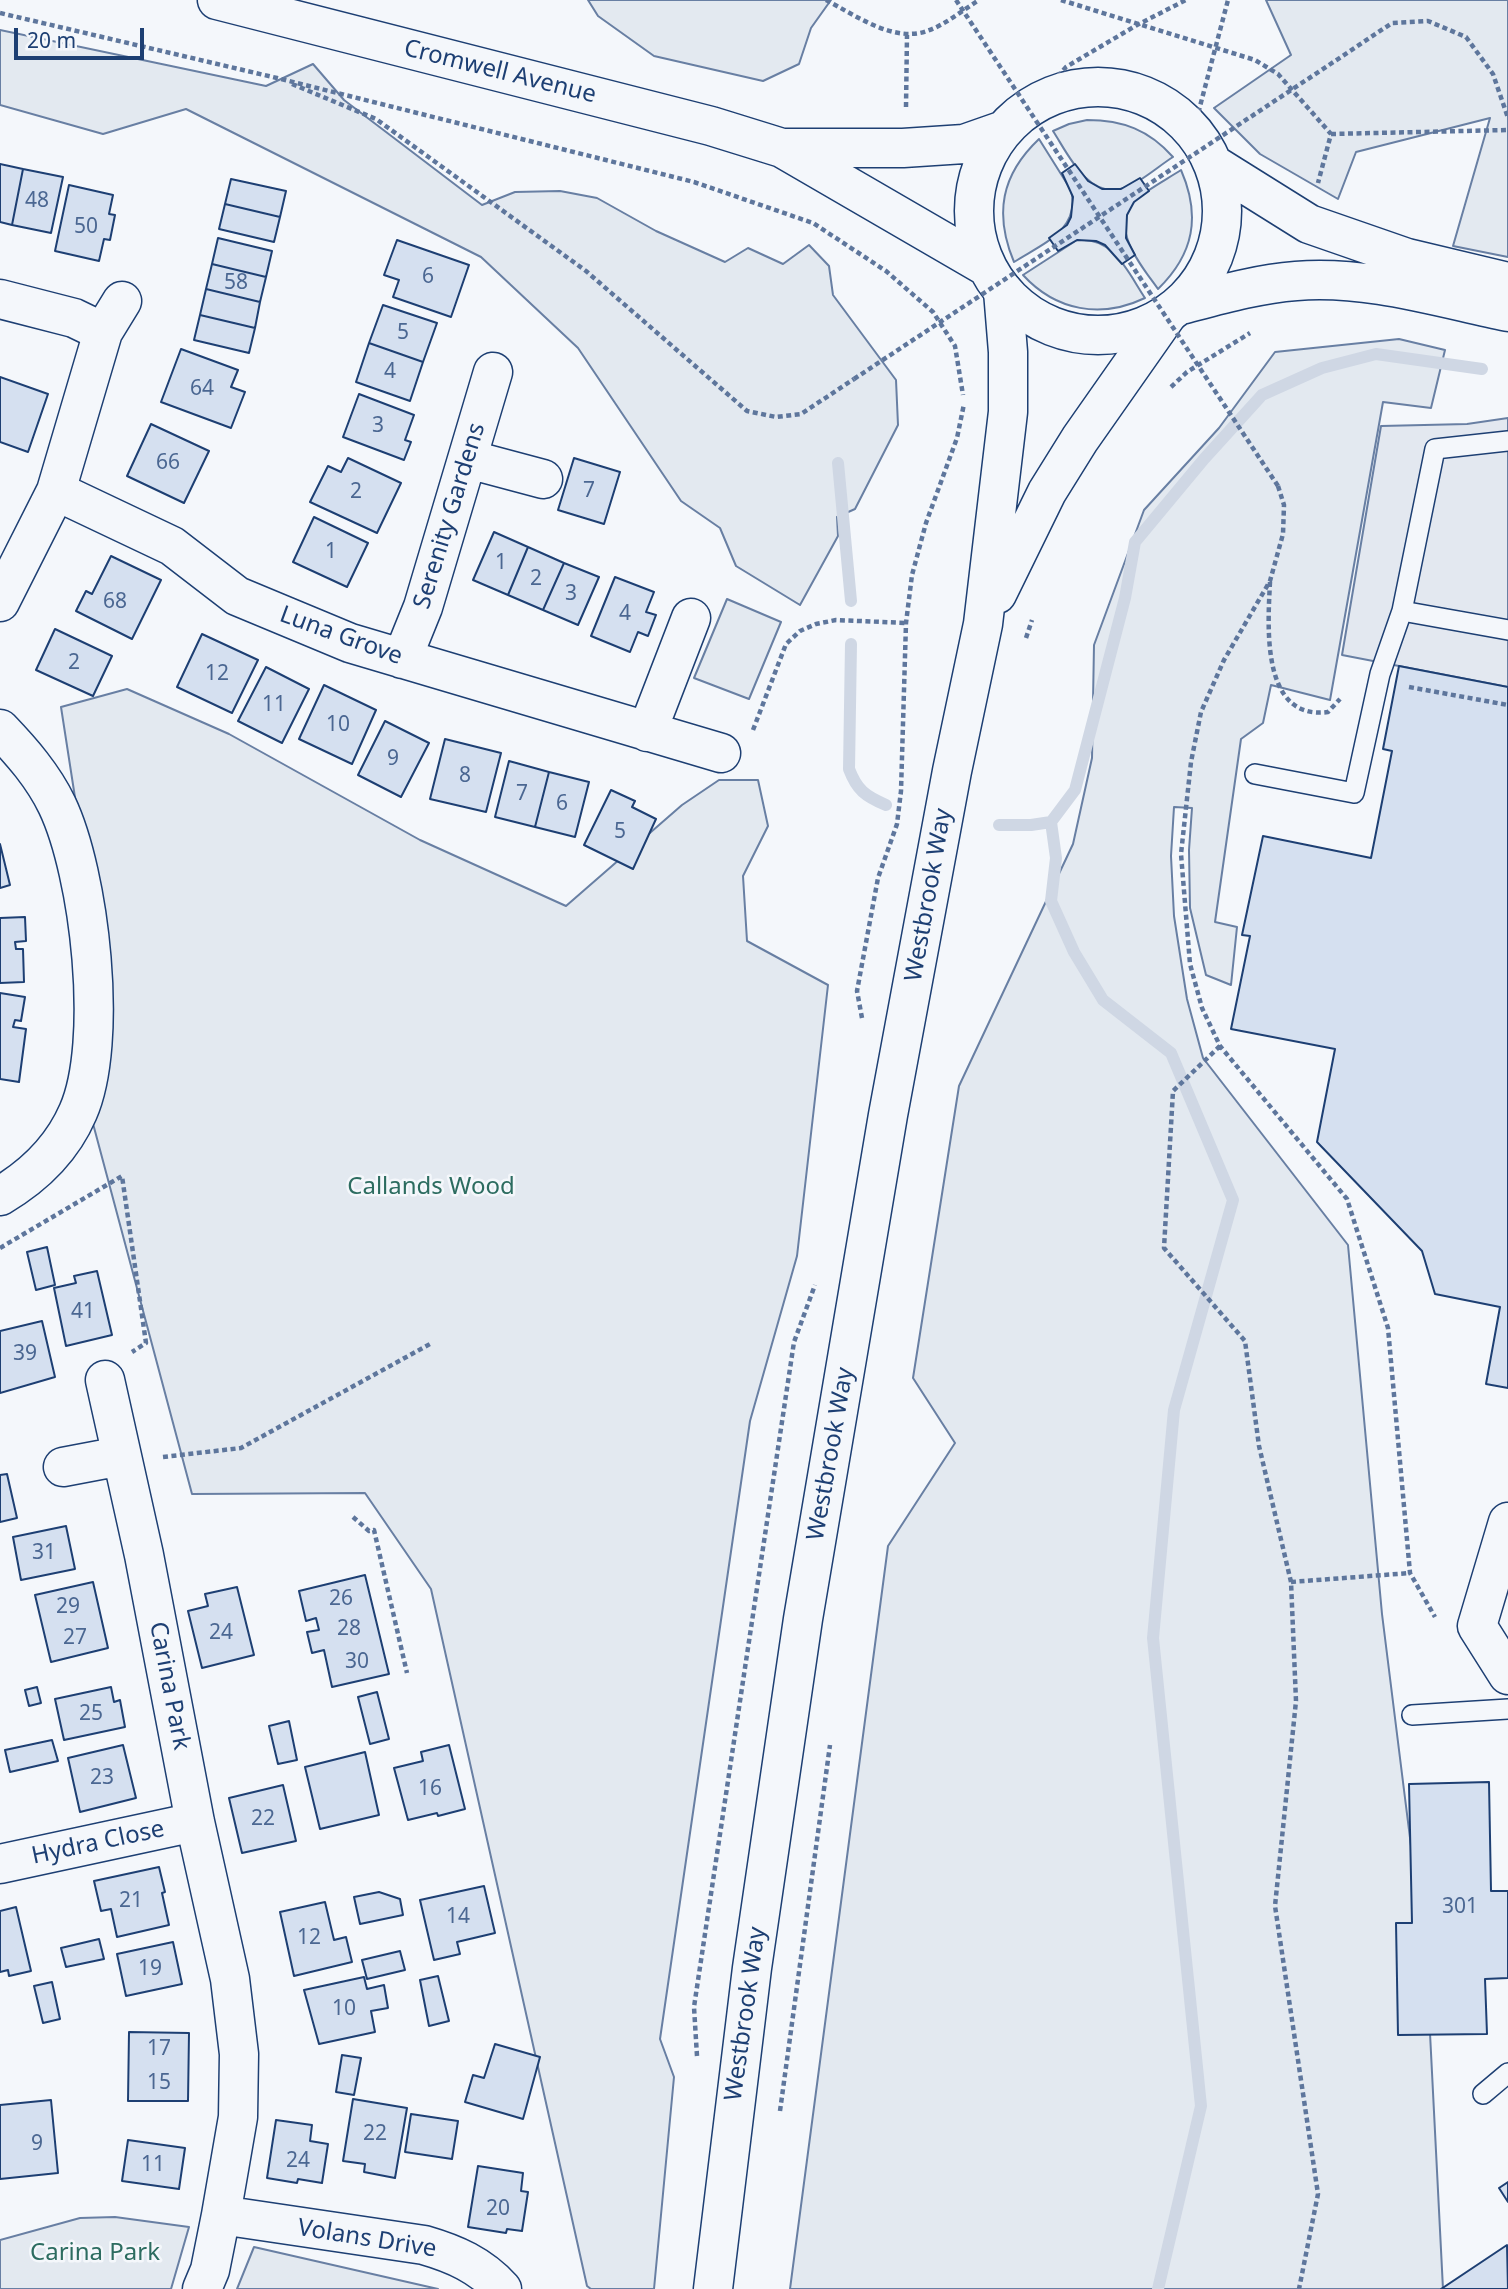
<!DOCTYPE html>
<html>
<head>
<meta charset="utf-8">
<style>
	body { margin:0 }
	#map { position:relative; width:1508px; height:2289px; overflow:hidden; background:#f4f7fb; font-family:"Noto Sans",sans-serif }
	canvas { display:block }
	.scale { position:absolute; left:14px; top:28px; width:130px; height:32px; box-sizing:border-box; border:4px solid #1d3f73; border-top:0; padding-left:9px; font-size:21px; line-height:24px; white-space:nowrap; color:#1d3f73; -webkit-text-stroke:5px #f4f7fb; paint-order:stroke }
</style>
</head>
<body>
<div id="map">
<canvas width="1508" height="2289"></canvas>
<div class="scale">20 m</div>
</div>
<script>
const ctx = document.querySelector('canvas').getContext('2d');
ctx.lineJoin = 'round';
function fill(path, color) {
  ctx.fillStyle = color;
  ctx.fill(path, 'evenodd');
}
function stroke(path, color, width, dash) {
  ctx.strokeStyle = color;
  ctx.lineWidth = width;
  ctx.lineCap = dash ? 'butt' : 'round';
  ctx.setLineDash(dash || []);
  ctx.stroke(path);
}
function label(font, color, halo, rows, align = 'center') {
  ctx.font = font + ' "Noto Sans",sans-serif';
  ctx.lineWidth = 5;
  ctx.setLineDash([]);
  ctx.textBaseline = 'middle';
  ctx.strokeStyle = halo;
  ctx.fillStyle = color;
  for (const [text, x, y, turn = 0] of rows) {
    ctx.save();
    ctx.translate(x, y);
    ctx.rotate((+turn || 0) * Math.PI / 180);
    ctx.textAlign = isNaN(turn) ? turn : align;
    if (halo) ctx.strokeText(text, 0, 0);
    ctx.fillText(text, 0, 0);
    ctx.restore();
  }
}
const green = new Path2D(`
	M 588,0 L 831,0 L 811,28 L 799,64 L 763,81 L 654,56 L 598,16 Z
	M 1266,0 L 1508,0 L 1508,257 L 1453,246 L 1490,118 L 1356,152 L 1338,199 L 1260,154 L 1214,108 L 1291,55 Z
	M 0,30 L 266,86 L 313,64 L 344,100 L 482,205 L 515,192 L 560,191 L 597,198 L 656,231 L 725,262 L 748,248 L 783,264 L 809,245 L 829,266 L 833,295 L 896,380 L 898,425 L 855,509 L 837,517 L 838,536 L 800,605 L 736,566 L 720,528 L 681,501 L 578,348 L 481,257 L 186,109 L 103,134 L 0,105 Z
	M 1087,120 C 1123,120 1149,130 1173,157 C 1157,167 1138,185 1120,189 C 1087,197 1068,154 1053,131 L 1069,124 Z
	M 1039,139 L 1071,190 C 1081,230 1042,244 1014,262 C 994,214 1001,175 1039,139 Z
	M 1181,170 C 1201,216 1194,254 1158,289 C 1141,265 1105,224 1139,197 C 1152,187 1167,179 1181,170 Z
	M 1077,240 C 1114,237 1127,271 1145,298 C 1101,319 1056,311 1023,275 Z
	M 1399,339 L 1445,350 L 1431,408 L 1383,402 L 1330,700 L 1271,685 L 1263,723 L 1241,739 L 1215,922 L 1237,927 L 1231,985 L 1206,975 L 1190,908 L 1189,850 L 1192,808 L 1174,807 L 1171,856 L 1174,916 L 1187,999 L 1203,1058 L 1348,1245 L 1382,1614 L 1427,1974 L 1443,2289 L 790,2289 L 888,1546 L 955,1443 L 913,1378 L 959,1086 L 1073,844 L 1092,758 L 1094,645 L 1144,510 L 1219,428 L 1275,352 Z
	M 727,599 L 781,622 L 749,699 L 694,678 Z
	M 127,689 L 229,734 L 420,840 L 566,906 L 682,805 L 719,780 L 758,780 L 768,826 L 743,876 L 747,941 L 828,985 L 797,1256 L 750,1421 L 660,2039 L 674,2077 L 654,2289 L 591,2289 L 587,2286 L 431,1589 L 365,1493 L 192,1494 L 76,1060 L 89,888 L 61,707 Z
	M 115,2217 L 189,2227 L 171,2289 L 0,2289 L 0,2240 L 80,2218 Z
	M 254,2247 L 438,2289 L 237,2289 Z`);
fill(green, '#e3e9f0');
stroke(green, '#687fa3', 2);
const parking = new Path2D(`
	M 1508,418 L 1508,687 L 1342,655 L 1381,426 L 1467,424 Z`);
fill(parking, '#e3e8f0');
stroke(parking, '#687fa3', 2);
stroke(new Path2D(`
	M 838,463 L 851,601
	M 851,644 L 849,769 C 857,790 865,796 886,805
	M 999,825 L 1031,825 L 1051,822
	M 1158,2289 L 1201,2106 L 1153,1638 L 1174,1410 L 1233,1200 L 1171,1053 L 1103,1000 L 1074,952 L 1051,901 L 1056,858 L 1051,822 L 1075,790 L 1125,598 L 1135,542 L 1204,459 L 1262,395 L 1322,368 L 1376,354 L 1482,369`), '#cfd7e4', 12);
const building = new Path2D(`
	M 0,164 L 23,169 L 12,225 L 0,222 Z
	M 1075,164 L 1088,181 L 1102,189 L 1121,189 L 1140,178 L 1149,191 L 1134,202 L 1127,215 L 1126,238 L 1135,255 L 1122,264 L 1105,245 L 1096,241 L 1077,240 L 1058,251 L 1049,238 L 1067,225 L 1071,217 L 1073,197 L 1062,173 Z
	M 23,169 L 63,177 L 51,233 L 12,225 Z
	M 231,179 L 286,191 L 280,217 L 225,204 Z
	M 69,185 L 113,195 L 109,214 L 115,215 L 110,240 L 104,239 L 99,261 L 55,251 Z
	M 225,204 L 280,217 L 274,242 L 219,229 Z
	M 218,238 L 272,251 L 266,277 L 212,264 Z
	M 397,240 L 469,265 L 451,317 L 393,297 L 399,280 L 384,275 Z
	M 212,264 L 266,277 L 260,302 L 206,289 Z
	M 206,289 L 260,302 L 255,328 L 200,315 Z
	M 383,305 L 437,323 L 423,362 L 369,343 Z
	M 200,315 L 255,328 L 249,353 L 194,340 Z
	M 369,343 L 423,362 L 410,401 L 356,382 Z
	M 181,349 L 238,370 L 231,387 L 245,392 L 231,428 L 161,402 Z
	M 0,377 L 48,394 L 28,452 L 0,442 Z
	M 359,394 L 414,415 L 405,440 L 411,442 L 404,460 L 343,437 Z
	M 151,424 L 209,451 L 184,503 L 127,476 Z
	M 348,458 L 401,483 L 377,533 L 310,502 L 328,466 L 341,472 Z
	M 574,458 L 620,472 L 604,524 L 558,510 Z
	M 314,517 L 368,543 L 347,587 L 293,562 Z
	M 494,532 L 528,547 L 508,595 L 473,580 Z
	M 528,547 L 564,563 L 543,610 L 508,595 Z
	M 111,556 L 161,580 L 132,639 L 76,611 L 86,591 L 92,594 Z
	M 564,563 L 599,577 L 578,625 L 543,610 Z
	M 615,577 L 654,592 L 646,612 L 656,615 L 648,636 L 638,632 L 630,652 L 591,636 Z
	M 55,629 L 112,656 L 93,696 L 36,670 Z
	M 202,634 L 258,660 L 232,713 L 177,687 Z
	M 1399,666 L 1508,687 L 1508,1388 L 1486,1384 L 1500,1307 L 1435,1294 L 1422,1251 L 1317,1142 L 1335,1049 L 1231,1029 L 1250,936 L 1242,935 L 1263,836 L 1371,858 L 1392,751 L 1383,749 Z
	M 266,667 L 309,689 L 282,743 L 238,721 Z
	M 324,685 L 376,710 L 352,764 L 299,739 Z
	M 385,721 L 429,743 L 401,797 L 358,775 Z
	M 445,739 L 501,753 L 486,812 L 430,799 Z
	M 509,761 L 549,772 L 535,827 L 495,817 Z
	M 549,772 L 589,782 L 575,837 L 535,827 Z
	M 611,790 L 635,801 L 632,807 L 656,819 L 633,869 L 584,845 Z
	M 0,844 L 10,885 L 0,888 Z
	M 25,917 L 26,941 L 15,942 L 16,949 L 23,949 L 24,982 L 0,983 L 0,918 Z
	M 0,993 L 25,997 L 21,1021 L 15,1020 L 13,1027 L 26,1029 L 19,1082 L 0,1079 Z
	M 47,1247 L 55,1285 L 36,1290 L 27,1252 Z
	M 97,1271 L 112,1335 L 66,1346 L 54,1288 L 76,1283 L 74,1276 Z
	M 42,1321 L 55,1377 L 0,1393 L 0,1331 Z
	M 7,1474 L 17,1518 L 0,1522 L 0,1475 Z
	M 66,1526 L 75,1569 L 21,1580 L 13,1537 Z
	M 365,1575 L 389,1674 L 332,1687 L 324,1650 L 312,1653 L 307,1632 L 319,1630 L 316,1618 L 306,1621 L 299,1591 Z
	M 93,1582 L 108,1648 L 51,1662 L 35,1595 Z
	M 237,1587 L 254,1655 L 202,1668 L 188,1611 L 208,1606 L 205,1594 Z
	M 37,1687 L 41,1703 L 29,1706 L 25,1690 Z
	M 111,1687 L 114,1702 L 120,1700 L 125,1727 L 64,1740 L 55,1699 Z
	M 377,1692 L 389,1739 L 370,1744 L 358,1697 Z
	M 289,1721 L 297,1760 L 278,1764 L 269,1726 Z
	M 52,1740 L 58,1761 L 10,1772 L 5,1750 Z
	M 123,1745 L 136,1798 L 80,1812 L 68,1758 Z
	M 449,1745 L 465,1809 L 438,1816 L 437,1813 L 408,1820 L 394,1768 L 423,1761 L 421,1752 Z
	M 365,1752 L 379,1815 L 320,1829 L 305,1767 Z
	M 1489,1782 L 1491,1891 L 1508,1891 L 1508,1978 L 1485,1979 L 1487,2034 L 1398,2035 L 1396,1923 L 1412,1923 L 1409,1784 Z
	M 283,1785 L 296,1841 L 242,1853 L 229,1798 Z
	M 159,1867 L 165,1892 L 162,1893 L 169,1925 L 117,1937 L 111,1909 L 101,1911 L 94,1881 Z
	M 484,1886 L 495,1933 L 457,1942 L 460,1954 L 434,1960 L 420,1900 Z
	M 379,1892 L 400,1899 L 403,1915 L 360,1924 L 354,1897 Z
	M 325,1902 L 334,1940 L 346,1937 L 352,1962 L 294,1976 L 280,1912 Z
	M 16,1907 L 31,1971 L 9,1976 L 8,1970 L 0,1972 L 0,1911 Z
	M 99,1939 L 104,1959 L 66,1967 L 61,1948 Z
	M 173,1942 L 182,1984 L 126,1996 L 117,1954 Z
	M 400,1951 L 405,1970 L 367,1979 L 362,1960 Z
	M 438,1976 L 449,2021 L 429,2026 L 420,1980 Z
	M 364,1977 L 367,1989 L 384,1985 L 388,2008 L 371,2011 L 375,2032 L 319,2044 L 304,1990 Z
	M 52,1982 L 60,2019 L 43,2023 L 34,1986 Z
	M 129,2032 L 189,2033 L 188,2101 L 128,2101 Z
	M 495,2044 L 540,2057 L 523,2119 L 465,2102 L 473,2075 L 484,2078 Z
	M 342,2055 L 361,2058 L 354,2095 L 336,2092 Z
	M 353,2099 L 407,2108 L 395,2178 L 364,2172 L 365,2164 L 343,2161 Z
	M 51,2100 L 58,2173 L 0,2179 L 0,2105 Z
	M 411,2114 L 458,2121 L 452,2159 L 405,2152 Z
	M 276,2120 L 312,2125 L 310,2141 L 328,2144 L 322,2183 L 298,2179 L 297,2183 L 267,2178 Z
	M 128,2140 L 185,2148 L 179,2189 L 122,2181 Z
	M 478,2166 L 523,2173 L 521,2191 L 528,2192 L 522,2231 L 507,2229 L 506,2233 L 468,2227 Z
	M 1508,2182 L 1508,2202 L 1499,2188 Z
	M 1507,2245 L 1508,2289 L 1441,2289 Z`);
fill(building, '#d5e0f0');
stroke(building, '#1d3f73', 2);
const lane = new Path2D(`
	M 1508,441 L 1435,449 L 1402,611 L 1508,630
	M 1255,774 L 1354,793 L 1380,674 L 1402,611
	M 1412,1715 L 1508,1709
	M 1483,2094 L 1508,2073`);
const street = new Path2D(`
	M 0,299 L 74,318 L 103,332 L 56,491 L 0,602
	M 103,332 L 122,301
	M 468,459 L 543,479
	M 56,491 L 172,546 L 237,596 L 350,643 L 721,753
	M 402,659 L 423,607 L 493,372
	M 0,729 C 22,752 43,776 57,805 C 90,874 109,1042 78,1112 C 62,1149 34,1176 0,1196
	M 647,732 L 691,618
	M 105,1380 L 144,1555 L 195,1822 L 230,1979 L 239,2054 L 238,2117 L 221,2215 L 210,2270 L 202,2289
	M 63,1467 L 121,1456
	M 1508,1522 L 1477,1626 L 1508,1675
	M 0,1864 L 195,1822
	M 221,2215 L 424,2245 C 455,2254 480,2265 502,2289`);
const secondary = new Path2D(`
	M 997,594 L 1047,492 L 1080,439 L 1167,315
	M 713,2289 L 752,1968 L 803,1619 L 888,1115 L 952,771 L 983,624 L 1008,412 L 1008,352 L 1003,291`);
const primary = new Path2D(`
	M 217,0 L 711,126 L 782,148 L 987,267
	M974 211a124 124 0 1 1 248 0a124 124 0 1 1-248 0Z
	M 784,148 L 903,148 L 964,144 L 1004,130
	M 1213,164 L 1309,224 L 1407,258 L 1508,282
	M 1181,305 C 1219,295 1257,284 1296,281 C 1367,275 1440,298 1508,312`);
stroke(lane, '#1d3f73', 22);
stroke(street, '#1d3f73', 41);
stroke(secondary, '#1d3f73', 41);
stroke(primary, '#1d3f73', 41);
stroke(new Path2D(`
	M 826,0 C 855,15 893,43 927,31 C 945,25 963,10 979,0
	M 1061,0 L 1255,60 L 1278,74 L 1331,134 L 1318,183
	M 0,13 L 277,78 L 694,182 L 813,223 L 886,271 L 933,312 L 955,346 L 963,395
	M 1329,65 L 1392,23 L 1428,21 L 1466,37 L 1493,74 L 1508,118
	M 292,84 L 376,119 L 586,271 L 747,411 L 776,417 L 801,414 L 854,379
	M 1035,102 L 1066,67 L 1137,25 L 1186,0
	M 906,107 L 907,35
	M 1194,129 L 1228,0
	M 1331,134 L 1508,130
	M 1171,387 L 1187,372 L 1250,333
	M 1278,486 L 1284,505 L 1283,534 L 1270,581 L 1224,660 L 1201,712 L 1191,762 L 1181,854 L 1190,964 L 1202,1008 L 1220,1046 L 1347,1199 L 1388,1328 L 1410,1573 L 1435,1617
	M 1270,582 C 1268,624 1260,721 1328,712 L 1340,699
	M 1026,638 L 1032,620
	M 1409,687 L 1508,705
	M 753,730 L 786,644 L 800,631 L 816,624 L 836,620 L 906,623
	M 862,1018 L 857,991 L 878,878 L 897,824 L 901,791 L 906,623 L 912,575 L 926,523 L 957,438 L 964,404
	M 1220,1046 L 1173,1091 L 1164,1248 L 1245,1341 L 1259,1446 L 1291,1582 L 1296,1701 L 1275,1906 L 1318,2194 L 1299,2289
	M 0,1248 L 122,1176 L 146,1343 L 132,1352
	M 163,1457 L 241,1448 L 430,1344
	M 353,1517 L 369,1531 L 374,1530 L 407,1673
	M 1291,1582 L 1410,1573
	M 697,2056 L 694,2007 L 794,1342 L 815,1285
	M 780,2111 L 830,1745`), '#5e769c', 4.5, [5, 3.5]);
stroke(lane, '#f4f7fb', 19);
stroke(street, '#f4f7fb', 38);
stroke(secondary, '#f4f7fb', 38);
stroke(primary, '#f4f7fb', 38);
stroke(new Path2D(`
	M 956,0 L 1278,486
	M 854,379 L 1329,65`), '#5e769c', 4.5, [5, 3.5]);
label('21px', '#4b6792', null, [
	["48",37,201],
	["50",86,227],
	["6",428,277],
	["58",236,283],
	["5",403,333],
	["4",390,372],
	["64",202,389],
	["3",378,426],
	["66",168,463],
	["7",589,491],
	["2",356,492],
	["1",331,552],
	["1",501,563],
	["2",536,579],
	["3",571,594],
	["68",115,602],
	["4",625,614],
	["2",74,663],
	["12",217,674],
	["11",274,705],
	["10",338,725],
	["9",393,759],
	["8",465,776],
	["7",522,794],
	["6",562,804],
	["5",620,832],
	["41",83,1312],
	["39",25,1354],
	["31",44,1553],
	["26",341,1599],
	["29",68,1607],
	["28",349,1629],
	["24",221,1633],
	["27",75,1638],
	["30",357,1662],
	["25",91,1714],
	["23",102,1778],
	["16",430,1789],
	["22",263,1819],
	["21",131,1901],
	["301",1460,1907],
	["14",458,1917],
	["12",309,1938],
	["19",150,1969],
	["10",344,2009],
	["17",159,2049],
	["15",159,2083],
	["22",375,2134],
	["9",37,2144],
	["24",298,2161],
	["11",153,2165],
	["20",498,2209]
]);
label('24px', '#1d3f73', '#f4f7fb', [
	["Cromwell Avenue",500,72,14],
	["Serenity Gardens",450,516,-73],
	["Luna Grove",341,636,20],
	["Westbrook Way",929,895,-80],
	["Westbrook Way",831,1454,-80],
	["Carina Park",169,1686,79],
	["Hydra Close",98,1843,-12],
	["Westbrook Way",746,2014,-82],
	["Volans Drive",367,2239,9]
]);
label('24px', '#2c6c60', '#f4f7fb', [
	["Callands Wood",431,1187],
	["Carina Park",95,2253]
]);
</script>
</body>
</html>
